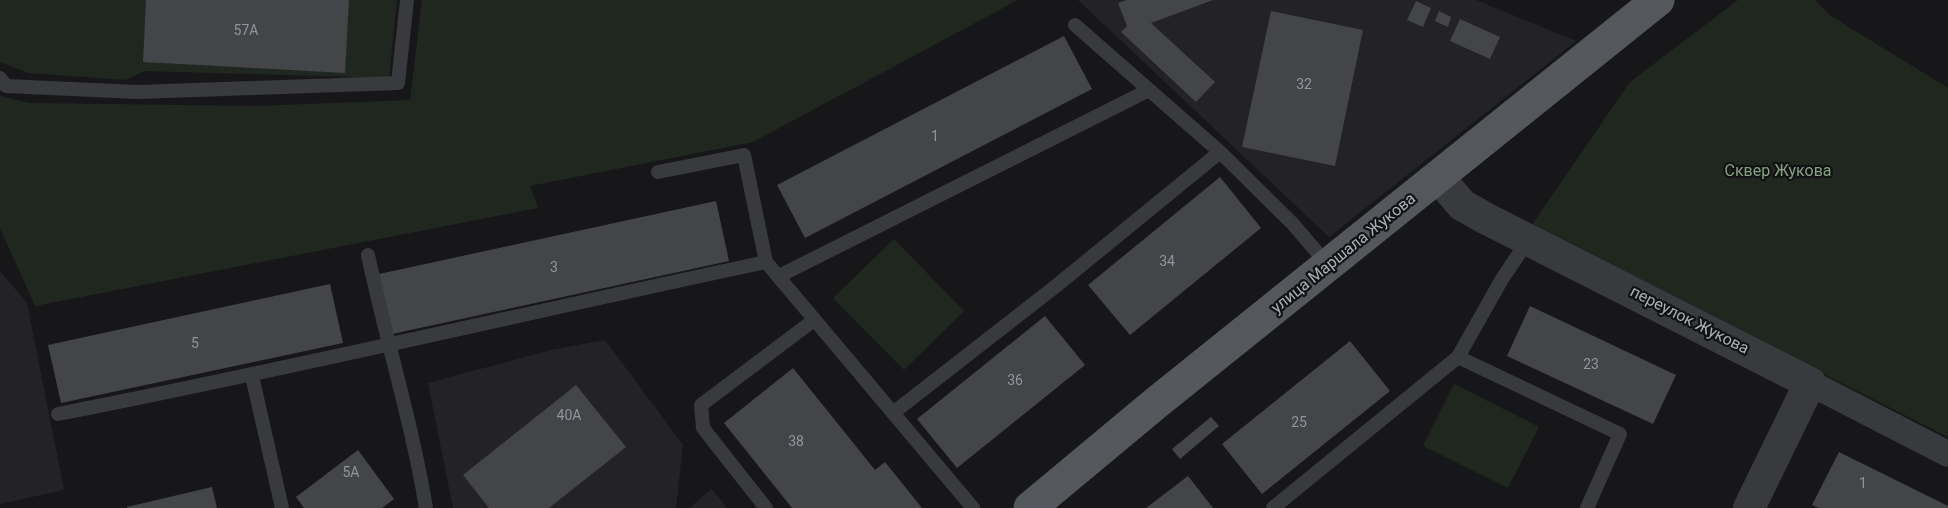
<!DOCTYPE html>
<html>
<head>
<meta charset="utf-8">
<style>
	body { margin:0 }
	canvas { display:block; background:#171719 }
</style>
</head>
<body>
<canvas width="1948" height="508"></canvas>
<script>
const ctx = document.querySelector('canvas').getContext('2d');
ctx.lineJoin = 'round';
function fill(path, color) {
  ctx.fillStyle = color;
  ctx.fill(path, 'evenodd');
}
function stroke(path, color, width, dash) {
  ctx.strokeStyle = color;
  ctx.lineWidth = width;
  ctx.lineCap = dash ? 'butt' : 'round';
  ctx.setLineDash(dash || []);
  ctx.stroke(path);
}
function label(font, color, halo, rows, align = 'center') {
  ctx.font = font + ' Roboto,sans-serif';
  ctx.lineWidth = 4.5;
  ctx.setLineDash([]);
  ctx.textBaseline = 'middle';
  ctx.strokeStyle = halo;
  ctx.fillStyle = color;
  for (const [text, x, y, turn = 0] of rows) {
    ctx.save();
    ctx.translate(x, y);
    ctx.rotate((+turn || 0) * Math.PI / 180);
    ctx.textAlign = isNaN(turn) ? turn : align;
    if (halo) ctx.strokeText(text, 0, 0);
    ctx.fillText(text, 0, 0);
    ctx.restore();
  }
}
fill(new Path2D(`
	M 1078,0 L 1476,0 L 1576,41 L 1329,237 Z
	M 0,271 L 27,303 L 64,490 L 0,504 Z
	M 605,340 L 683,445 L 676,508 L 453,508 L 428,383 L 551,350 Z
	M 712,489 L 727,508 L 689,508 Z`), '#232326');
fill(new Path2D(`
	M 0,0 L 397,0 L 389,78 L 145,71 L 125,80 L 28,73 L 0,62 Z
	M 422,0 L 1018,0 L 753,142 L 530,186 L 538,208 L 35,306 L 0,228 L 0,96 L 29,103 L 256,106 L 410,100 Z
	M 1738,0 L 1815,0 L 1831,16 L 1948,88 L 1948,437 L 1531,226 L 1630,82 Z
	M 894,239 L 964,311 L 904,370 L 833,298 Z
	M 1454,384 L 1539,427 L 1508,488 L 1423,446 Z`), '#1f271f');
fill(new Path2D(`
	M 146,0 L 349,0 L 345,73 L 143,62 Z
	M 1127,0 L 1213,0 L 1151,23 L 1215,82 L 1196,102 L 1121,32 L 1127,26 L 1118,3 Z
	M 1416,1 L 1431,8 L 1423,27 L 1407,20 Z
	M 1271,11 L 1363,30 L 1335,166 L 1242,147 Z
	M 1439,11 L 1451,17 L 1448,27 L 1435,21 Z
	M 1460,19 L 1500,37 L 1490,59 L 1450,41 Z
	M 1064,36 L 1092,89 L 805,238 L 777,185 Z
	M 1220,177 L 1261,228 L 1130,335 L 1088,285 Z
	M 716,201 L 729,261 L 392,334 L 379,274 Z
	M 330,284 L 343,343 L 61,403 L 48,345 Z
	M 1530,306 L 1676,375 L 1653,424 L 1507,356 Z
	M 1045,316 L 1085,365 L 957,468 L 917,419 Z
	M 1350,341 L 1390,391 L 1262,494 L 1222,444 Z
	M 793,368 L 875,470 L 885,462 L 922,508 L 792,508 L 724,423 Z
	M 576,385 L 626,447 L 549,508 L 489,508 L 463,475 Z
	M 1211,417 L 1219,426 L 1180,459 L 1172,449 Z
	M 358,450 L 394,499 L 382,508 L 304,508 L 296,497 Z
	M 1839,452 L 1948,506 L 1948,508 L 1819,508 L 1812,505 Z
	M 1188,476 L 1213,508 L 1146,508 Z
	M 212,487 L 217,508 L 127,508 L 127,507 Z`), '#434549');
stroke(new Path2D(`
	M 1075,25 L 1220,152
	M 0,78 L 6,86 L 137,92 L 398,83 L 407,0
	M 658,172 L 744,155 L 766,262
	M 368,255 C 386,340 412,423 426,508
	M 779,276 L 1149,90
	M 1458,357 L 1502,279 L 1529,239
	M 252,376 L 282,508
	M 893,413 L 1056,286 L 1220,152 L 1292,223 L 1329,266
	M 58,414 C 295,368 530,312 766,262 L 973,508
	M 766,508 L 703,428 L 701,405 L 814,320
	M 1273,508 L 1458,357 L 1620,434 L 1587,508`), '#383a3e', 14);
stroke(new Path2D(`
	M 1810,383 L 1948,454`), '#383a3e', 26);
stroke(new Path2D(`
	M 1439,178 L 1462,205 L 1485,218 L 1810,383 L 1749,508`), '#383a3e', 32);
stroke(new Path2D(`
	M 1030,508 L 1156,403 L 1658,0`), '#54575c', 33);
label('14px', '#90969c', null, [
	["57А",246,31],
	["32",1304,85],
	["1",935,137],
	["34",1167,262],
	["3",554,268],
	["5",195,344],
	["23",1591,365],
	["36",1015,381],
	["40А",569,416],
	["25",1299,423],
	["38",796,442],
	["5А",351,473],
	["1",1863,484]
]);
label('16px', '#85a380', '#121214', [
	["Сквер Жукова",1778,172]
]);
label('16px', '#a9b1b8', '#121214', [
	["улица Маршала Жукова",1344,254,-39],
	["переулок Жукова",1689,321,27]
]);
</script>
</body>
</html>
